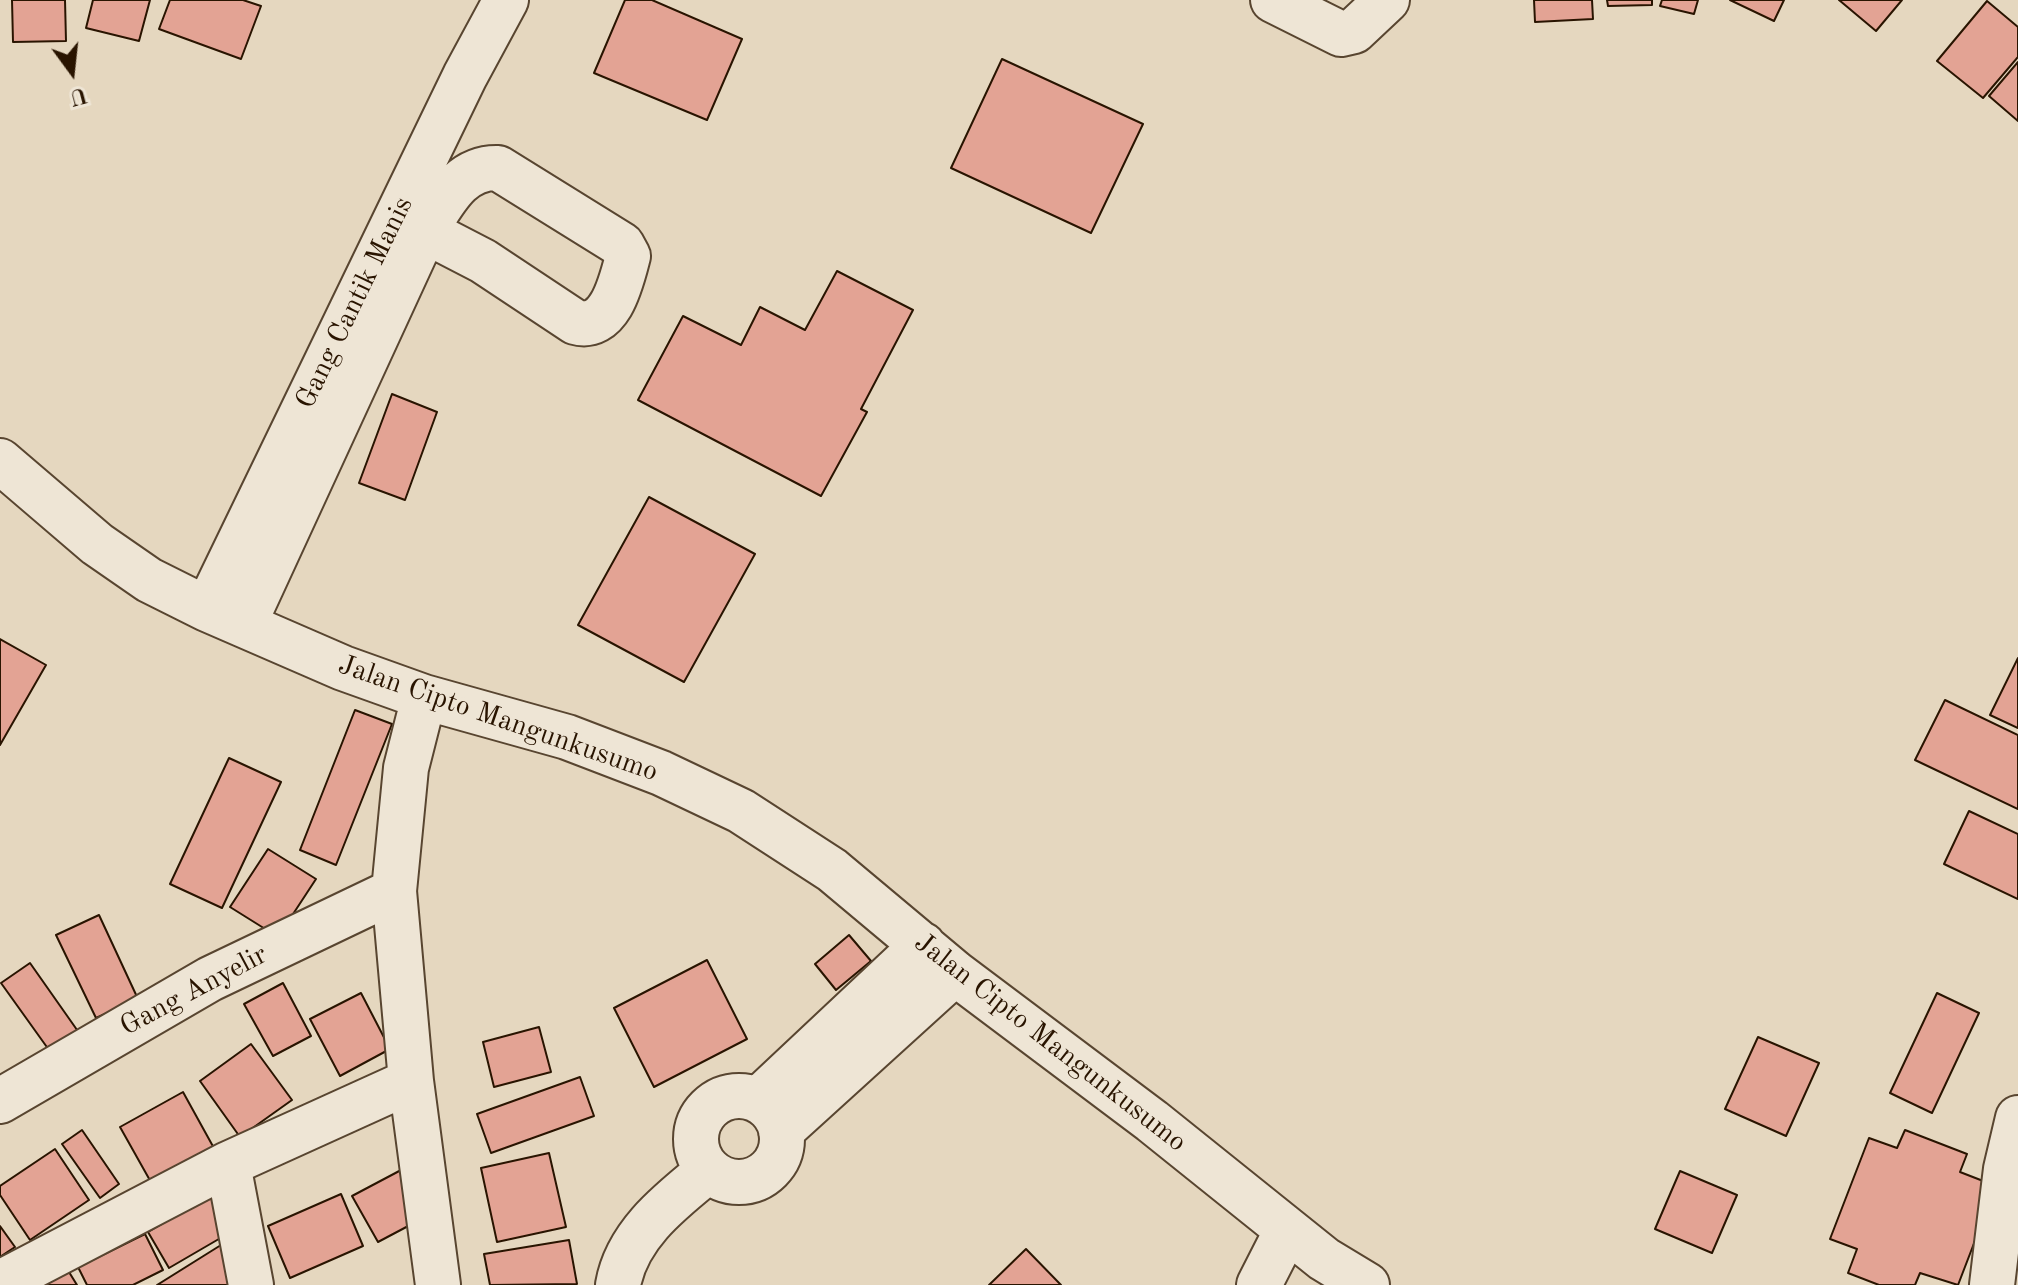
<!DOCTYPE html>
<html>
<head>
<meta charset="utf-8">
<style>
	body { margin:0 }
	#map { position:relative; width:2018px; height:1285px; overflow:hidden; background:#e5d7bf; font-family:"Old Standard TT",serif }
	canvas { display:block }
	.north { position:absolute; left:32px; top:32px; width:80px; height:80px; -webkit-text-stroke:6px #eee5d5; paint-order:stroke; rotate:165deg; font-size:22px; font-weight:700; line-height:32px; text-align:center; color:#291400 }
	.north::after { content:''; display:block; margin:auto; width:28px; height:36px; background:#291400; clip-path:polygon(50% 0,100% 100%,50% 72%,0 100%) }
</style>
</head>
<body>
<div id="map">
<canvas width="2018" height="1285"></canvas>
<div class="north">U</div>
</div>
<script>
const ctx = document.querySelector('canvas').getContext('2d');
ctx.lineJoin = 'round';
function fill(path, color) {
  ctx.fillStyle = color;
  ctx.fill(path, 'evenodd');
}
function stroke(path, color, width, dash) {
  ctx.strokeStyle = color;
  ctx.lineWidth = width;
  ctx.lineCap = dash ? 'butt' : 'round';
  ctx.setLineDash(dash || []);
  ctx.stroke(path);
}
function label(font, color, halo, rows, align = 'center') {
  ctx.font = font + ' "Old Standard TT",serif';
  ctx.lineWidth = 7;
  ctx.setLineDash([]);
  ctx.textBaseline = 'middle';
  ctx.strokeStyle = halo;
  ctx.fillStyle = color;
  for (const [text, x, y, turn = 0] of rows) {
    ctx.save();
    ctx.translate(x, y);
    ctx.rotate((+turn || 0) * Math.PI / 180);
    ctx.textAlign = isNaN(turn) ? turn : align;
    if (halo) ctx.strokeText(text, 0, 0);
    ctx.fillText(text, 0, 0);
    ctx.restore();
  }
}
const building = new Path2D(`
	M 12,0 L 65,0 L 66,41 L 13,42 Z
	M 93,0 L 150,0 L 139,41 L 86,28 Z
	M 170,0 L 243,0 L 261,6 L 241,59 L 159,29 Z
	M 625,0 L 652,0 L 742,39 L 707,120 L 594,73 Z
	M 1534,0 L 1592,0 L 1593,19 L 1535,22 Z
	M 1607,0 L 1652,0 L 1652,5 L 1608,6 Z
	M 1662,0 L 1698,0 L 1694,14 L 1660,6 Z
	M 1730,0 L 1784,0 L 1774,21 Z
	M 1839,0 L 1902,0 L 1876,31 Z
	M 1987,1 L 2018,27 L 2018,57 L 1983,98 L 1937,61 Z
	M 1002,59 L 1143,124 L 1091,233 L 951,168 Z
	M 2018,62 L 2018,121 L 1989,96 Z
	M 837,271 L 913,310 L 861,409 L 867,412 L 821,496 L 638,400 L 683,316 L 741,345 L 760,307 L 805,330 Z
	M 392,394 L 437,412 L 405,500 L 359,483 Z
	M 649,497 L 755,554 L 684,682 L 578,625 Z
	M 0,639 L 46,665 L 0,745 Z
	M 2018,658 L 2018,728 L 1990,715 Z
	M 1945,700 L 2018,735 L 2018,809 L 1915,760 Z
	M 355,710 L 392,724 L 336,865 L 300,850 Z
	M 229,758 L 281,782 L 222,908 L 170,884 Z
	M 1969,811 L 2018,834 L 2018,899 L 1944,864 Z
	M 268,849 L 316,879 L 278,937 L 230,907 Z
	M 99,915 L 138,999 L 96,1018 L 56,935 Z
	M 849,935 L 871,961 L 836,990 L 815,964 Z
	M 707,960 L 747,1039 L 654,1087 L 614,1008 Z
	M 30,963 L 82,1037 L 54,1057 L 1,983 Z
	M 283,983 L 311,1036 L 273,1056 L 244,1004 Z
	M 361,993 L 390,1049 L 340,1076 L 310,1019 Z
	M 1937,993 L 1979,1013 L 1932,1113 L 1890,1093 Z
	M 539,1027 L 551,1072 L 494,1087 L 483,1042 Z
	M 1758,1037 L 1819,1063 L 1786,1136 L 1725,1109 Z
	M 251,1044 L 292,1100 L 240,1137 L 200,1081 Z
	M 580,1077 L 594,1116 L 491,1153 L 477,1114 Z
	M 183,1092 L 215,1150 L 152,1184 L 120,1127 Z
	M 82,1130 L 119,1184 L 100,1198 L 62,1144 Z
	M 1905,1130 L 1967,1154 L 1960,1172 L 1996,1186 L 1958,1285 L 1920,1273 L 1915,1285 L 1879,1285 L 1848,1273 L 1857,1249 L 1830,1239 L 1869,1138 L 1897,1148 Z
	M 55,1149 L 89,1200 L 30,1240 L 0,1195 L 0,1186 Z
	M 549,1153 L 566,1227 L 497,1242 L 481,1168 Z
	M 403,1169 L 429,1215 L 378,1242 L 352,1196 Z
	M 1680,1171 L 1737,1195 L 1712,1253 L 1655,1229 Z
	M 215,1193 L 236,1229 L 169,1268 L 148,1232 Z
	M 341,1194 L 363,1246 L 290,1278 L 268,1226 Z
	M 0,1226 L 15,1247 L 0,1257 Z
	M 145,1234 L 163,1270 L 133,1285 L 87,1285 L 78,1267 Z
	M 569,1240 L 577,1284 L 490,1285 L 484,1254 Z
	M 221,1245 L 247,1285 L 157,1285 Z
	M 1026,1249 L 1061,1285 L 989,1285 Z
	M 61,1259 L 77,1285 L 34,1285 Z`);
fill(building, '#e3a394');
stroke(building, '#291400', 2);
const minor = new Path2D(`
	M 1273,0 L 1341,34 L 1354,31 L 1387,0
	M 0,461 L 97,544 L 149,580 L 207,609 L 343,668 L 424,697 L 567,737 L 661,773 L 741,811 L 832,870 L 955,973 L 1152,1121 L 1324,1259 L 1367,1285
	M 207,609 L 465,76 L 506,0
	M 244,624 L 425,231 C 444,202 459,167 498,168 L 622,245 L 628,256 C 621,283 610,332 575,322 L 483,261 L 425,231
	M 424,697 L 406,768 L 394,891 L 411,1081 L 438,1285
	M696 1139a43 43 0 1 1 86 0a43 43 0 1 1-86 0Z
	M 758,1100 L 923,945
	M 0,1101 L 210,979 L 394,891
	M 781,1131 L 955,973
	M 228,1164 L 251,1285
	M 0,1283 L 228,1164 L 411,1081
	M 618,1285 C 627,1234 671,1201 709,1170
	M 1259,1285 L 1287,1230
	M 1992,1285 L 2006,1169 L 2018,1118`);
stroke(minor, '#584530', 48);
stroke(minor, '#eee5d5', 44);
label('28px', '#291400', '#eee5d5', [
	["Gang Cantik Manis",355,303,-64],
	["Jalan Cipto Mangunkusumo",498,719,19],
	["Gang Anyelir",194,991,-28],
	["Jalan Cipto Mangunkusumo",1050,1043,38]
]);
</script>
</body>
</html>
